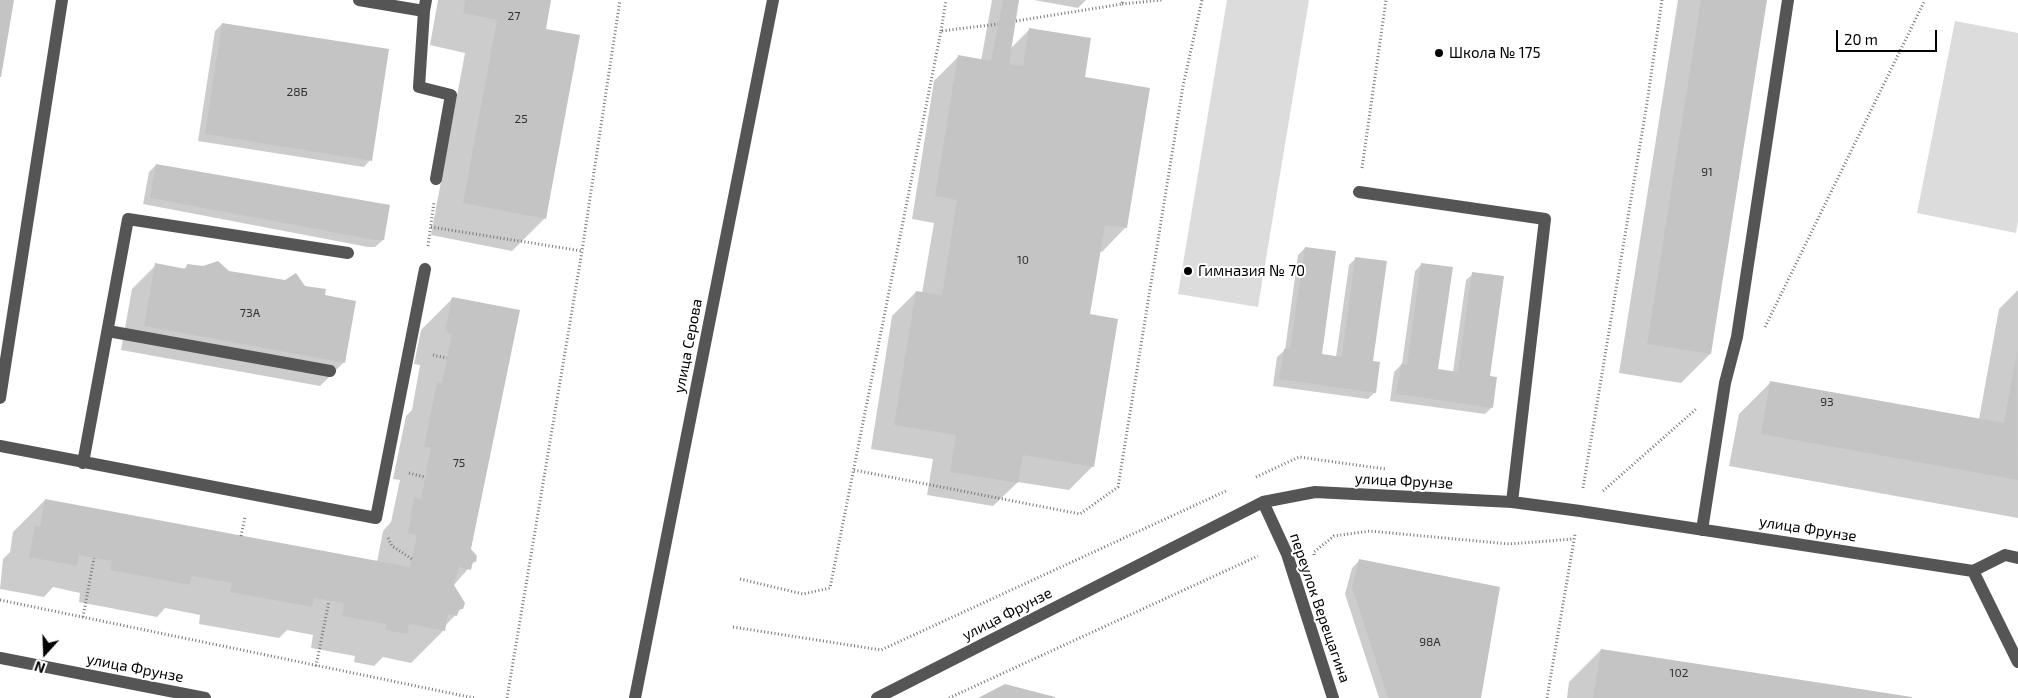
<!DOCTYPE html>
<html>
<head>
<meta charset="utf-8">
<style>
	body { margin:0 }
	#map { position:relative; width:2018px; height:698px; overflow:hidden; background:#fff; font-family:"Exo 2",sans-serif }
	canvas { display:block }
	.north { position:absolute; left:20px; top:628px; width:50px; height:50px; -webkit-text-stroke:4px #fff; paint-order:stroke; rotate:200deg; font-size:14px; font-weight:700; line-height:20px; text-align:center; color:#000 }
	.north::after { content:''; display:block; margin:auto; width:18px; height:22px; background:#000; clip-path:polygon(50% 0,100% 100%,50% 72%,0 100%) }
	.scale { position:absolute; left:1836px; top:30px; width:101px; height:22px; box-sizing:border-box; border:2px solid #000; border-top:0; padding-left:6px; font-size:15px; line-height:18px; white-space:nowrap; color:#000; -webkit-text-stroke:4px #fff; paint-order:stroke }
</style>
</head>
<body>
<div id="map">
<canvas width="2018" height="698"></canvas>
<div class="north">N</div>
<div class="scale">20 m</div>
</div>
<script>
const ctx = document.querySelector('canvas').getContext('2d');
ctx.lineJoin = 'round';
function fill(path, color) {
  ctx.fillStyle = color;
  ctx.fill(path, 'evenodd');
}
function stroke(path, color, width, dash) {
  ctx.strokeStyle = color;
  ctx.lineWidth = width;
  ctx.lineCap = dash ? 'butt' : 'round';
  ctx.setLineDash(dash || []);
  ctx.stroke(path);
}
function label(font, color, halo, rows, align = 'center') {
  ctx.font = font + ' "Exo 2",sans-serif';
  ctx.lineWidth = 4;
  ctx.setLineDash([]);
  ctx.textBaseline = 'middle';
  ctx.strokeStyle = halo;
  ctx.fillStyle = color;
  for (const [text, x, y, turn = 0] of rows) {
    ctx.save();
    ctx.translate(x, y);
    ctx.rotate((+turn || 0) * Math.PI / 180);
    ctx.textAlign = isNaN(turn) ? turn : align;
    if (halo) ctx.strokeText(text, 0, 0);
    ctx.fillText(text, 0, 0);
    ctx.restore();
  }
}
fill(new Path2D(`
	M 1227,0 L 1309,0 L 1258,307 L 1178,294 Z
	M 1955,21 L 2018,33 L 2018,221 L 2016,233 L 1917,213 Z`), '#dcdcdc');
fill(new Path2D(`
	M 438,0 L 550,0 L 544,30 L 545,218 L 512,251 L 431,235 L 465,53 L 430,45 Z
	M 992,0 L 1018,0 L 1010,49 L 1030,29 L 1084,78 L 1148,89 L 1125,228 L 1102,252 L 1099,251 L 1089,315 L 1093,466 L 1069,490 L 1018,482 L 993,506 L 927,495 L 933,459 L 871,449 L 892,316 L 916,292 L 922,293 L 934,223 L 912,219 L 934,81 L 958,57 L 981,61 Z
	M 1034,0 L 1086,0 L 1078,8 Z
	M 1678,0 L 1765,0 L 1710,354 L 1681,383 L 1619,373 Z
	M 222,24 L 370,160 L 364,167 L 198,141 L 215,31 Z
	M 156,165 L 383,240 L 375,247 L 368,247 L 143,204 L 149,172 Z
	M 1305,248 L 1320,355 L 1336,357 L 1349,265 L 1356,258 L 1375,392 L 1368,399 L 1273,386 L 1277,357 L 1285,350 L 1298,255 Z
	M 1422,264 L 1437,370 L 1453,372 L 1466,280 L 1473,274 L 1492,407 L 1485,414 L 1390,401 L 1394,372 L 1402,364 L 1415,271 Z
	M 156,265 L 183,270 L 188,265 L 228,272 L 304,287 L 324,296 L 344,362 L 320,386 L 121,350 L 132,289 Z
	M 2018,290 L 2018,518 L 1729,466 L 1739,414 L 1771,382 L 1979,419 L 1999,309 Z
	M 453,298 L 470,550 L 475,561 L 453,586 L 462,608 L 444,627 L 443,631 L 411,663 L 383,657 L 374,666 L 354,662 L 355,656 L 311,648 L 313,635 L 287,630 L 279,638 L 199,624 L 200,615 L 165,608 L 157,617 L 79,602 L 80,593 L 53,587 L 44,597 L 0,589 L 3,559 L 10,552 L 13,532 L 45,500 L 377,562 L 383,531 L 391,522 L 400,480 L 393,479 L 406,416 L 412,410 L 420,365 L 414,364 L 421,330 Z
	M 1359,561 L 1480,698 L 1379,698 L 1345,594 L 1352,568 Z
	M 1601,650 L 1911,698 L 1567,698 L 1569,682 Z`), '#0003');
fill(new Path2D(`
	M 0,0 L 14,0 L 1,77 L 0,77 Z
	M 465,0 L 551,0 L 546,29 L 580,35 L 546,219 L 463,203 L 497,20 L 463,13 Z
	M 1003,0 L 1019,0 L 1009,64 L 1023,66 L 1029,28 L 1091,38 L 1085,77 L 1150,88 L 1127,228 L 1105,225 L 1090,314 L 1118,319 L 1094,467 L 1023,455 L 1018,483 L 950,472 L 956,435 L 894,425 L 916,291 L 942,295 L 957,200 L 935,196 L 958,55 L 991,61 Z
	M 1701,0 L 1767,0 L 1711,354 L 1647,344 Z
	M 222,23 L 389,49 L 372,161 L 205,134 Z
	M 156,164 L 390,205 L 384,240 L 375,240 L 150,198 Z
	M 1305,247 L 1336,251 L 1322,354 L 1342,357 L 1355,257 L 1387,261 L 1373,361 L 1380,362 L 1376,393 L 1279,379 L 1284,349 L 1290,349 Z
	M 218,261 L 229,271 L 285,280 L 296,273 L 305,286 L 326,289 L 325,295 L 356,301 L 345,363 L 144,326 L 155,263 L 186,269 L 187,264 L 203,266 Z
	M 1421,263 L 1453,267 L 1438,369 L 1458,372 L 1472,272 L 1504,276 L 1490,376 L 1497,377 L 1493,408 L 1396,394 L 1401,364 L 1407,365 Z
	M 452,297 L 520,310 L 471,549 L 477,556 L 476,562 L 473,561 L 471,570 L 459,567 L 454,585 L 465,603 L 463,609 L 459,609 L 457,616 L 448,614 L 445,631 L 409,624 L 407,634 L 385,630 L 386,624 L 342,616 L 344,603 L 314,598 L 312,607 L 230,592 L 232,583 L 192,576 L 190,585 L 110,570 L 112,561 L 79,555 L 77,566 L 29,557 L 35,525 L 40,527 L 45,499 L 410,567 L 417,535 L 408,533 L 414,497 L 421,499 L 431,448 L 424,447 L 437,382 L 442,383 L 452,334 L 445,332 Z
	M 2017,351 L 2018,480 L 1761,434 L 1770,381 L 2004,423 Z
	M 1359,559 L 1500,587 L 1481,698 L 1388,698 L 1352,587 Z
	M 1601,649 L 1912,697 L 1912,698 L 1593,698 Z
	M 1005,684 L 1055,697 L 1055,698 L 978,698 Z`), '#c4c4c4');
stroke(new Path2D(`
	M 1122,4 L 1162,0
	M 1016,21 L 1122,4 L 1123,0
	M 941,31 L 946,0
	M 1362,168 L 1386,0
	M 431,227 L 582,251
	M 428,246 L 434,202
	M 1765,327 L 1925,0
	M 433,355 L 447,358
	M 854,470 L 1080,514 L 1118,487 L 1183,86 L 1202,0
	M 409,473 L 425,477
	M 1256,477 L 1299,457 L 1385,469
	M 1583,488 L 1647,103 L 1662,0
	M 1603,491 L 1696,409
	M 241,536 L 245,517
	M 388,538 L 392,546 L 412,559
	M 1314,555 L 1314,552 L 1334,536 L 1370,531 L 1509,544 L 1574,539
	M 740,579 L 803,594 L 830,588 L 941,31 L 998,24
	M 0,600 L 474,698
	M 83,617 L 94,558
	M 733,627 L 881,650 L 1226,491
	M 316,666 L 329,601
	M 507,698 L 582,251 L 620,0
	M 949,698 L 1258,556
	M 1547,698 L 1575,534`), '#777', 3, [1, 2.5]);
stroke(new Path2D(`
	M 359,0 L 424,11 L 426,0
	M 424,11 L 419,87 L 451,95 L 436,179
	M 1359,192 L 1545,219 L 1512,502
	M 108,331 L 330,371
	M 0,398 L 62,0
	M 0,446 L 376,518 L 425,269
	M 83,463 L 128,219 L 348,253
	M 1263,502 L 1287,554 L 1333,698
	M 1702,530 L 1725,383 L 1737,337 L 1788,0
	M 1973,571 L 2018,662
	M 1973,571 L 2005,555 L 2018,558
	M 0,658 L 205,698
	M 635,698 L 773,0
	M 877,698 L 1263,502 L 1315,492 L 1512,502 L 1580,511 L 1973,571`), '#555', 12);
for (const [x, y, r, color] of [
	[1439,53,5,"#000"],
	[1188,271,5,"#000"]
]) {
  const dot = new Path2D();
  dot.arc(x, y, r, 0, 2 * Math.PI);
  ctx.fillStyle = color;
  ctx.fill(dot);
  stroke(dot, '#fff', 2);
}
label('12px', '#313131', null, [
	["27",514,16],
	["28Б",297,92],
	["25",521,119],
	["91",1707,172],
	["10",1023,260],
	["73А",250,313],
	["93",1827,402],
	["75",459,463],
	["98А",1430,642],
	["102",1679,673]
]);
label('15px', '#000', '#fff', [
	["Школа № 175",1449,53],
	["Гимназия № 70",1198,271]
], 'left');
label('15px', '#000', '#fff', [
	["улица Серова",688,346,-79],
	["улица Фрунзе",1404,481,3],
	["улица Фрунзе",1808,529,9],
	["переулок Верещагина",1320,608,71],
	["улица Фрунзе",1007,614,-27],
	["улица Фрунзе",135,668,11]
]);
</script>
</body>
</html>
